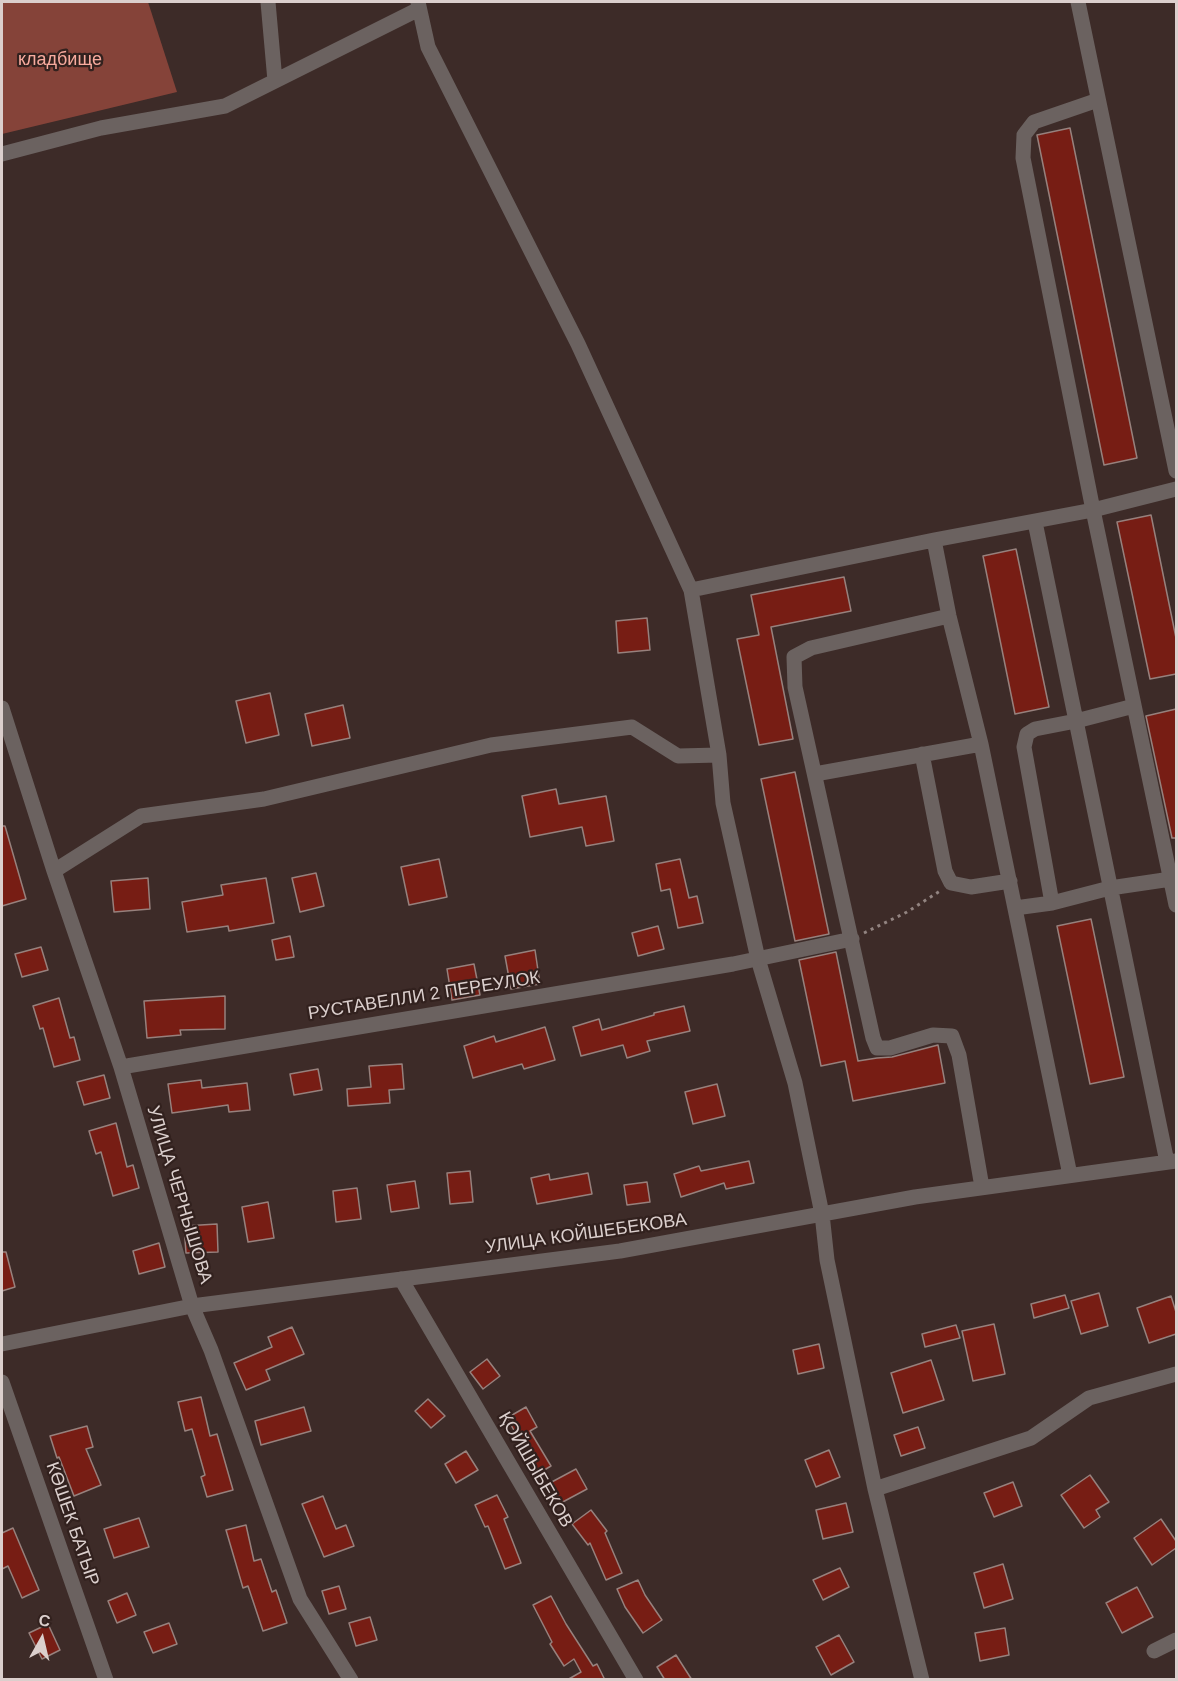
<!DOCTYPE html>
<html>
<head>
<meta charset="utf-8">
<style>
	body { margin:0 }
	#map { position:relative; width:1178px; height:1681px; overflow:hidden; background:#3d2b28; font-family:Arial,sans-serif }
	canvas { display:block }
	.frame { position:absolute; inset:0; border:3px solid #dbcfcd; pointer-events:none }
	.north { position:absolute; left:12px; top:1609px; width:60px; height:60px; -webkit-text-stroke:4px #32211e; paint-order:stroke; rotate:8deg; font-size:16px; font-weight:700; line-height:24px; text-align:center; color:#dbcfcd }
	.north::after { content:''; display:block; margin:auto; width:21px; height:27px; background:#dbcfcd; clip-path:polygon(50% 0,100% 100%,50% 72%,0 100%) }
</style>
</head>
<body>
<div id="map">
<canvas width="1178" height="1681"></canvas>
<div class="frame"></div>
<div class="north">С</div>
</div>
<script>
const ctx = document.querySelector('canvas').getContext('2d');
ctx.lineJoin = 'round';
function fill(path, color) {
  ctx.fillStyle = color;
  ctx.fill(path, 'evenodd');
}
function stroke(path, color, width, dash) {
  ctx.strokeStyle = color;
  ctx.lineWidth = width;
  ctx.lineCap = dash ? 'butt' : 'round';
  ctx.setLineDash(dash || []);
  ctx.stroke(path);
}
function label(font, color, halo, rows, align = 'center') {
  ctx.font = font + ' Arial,sans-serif';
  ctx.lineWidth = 4.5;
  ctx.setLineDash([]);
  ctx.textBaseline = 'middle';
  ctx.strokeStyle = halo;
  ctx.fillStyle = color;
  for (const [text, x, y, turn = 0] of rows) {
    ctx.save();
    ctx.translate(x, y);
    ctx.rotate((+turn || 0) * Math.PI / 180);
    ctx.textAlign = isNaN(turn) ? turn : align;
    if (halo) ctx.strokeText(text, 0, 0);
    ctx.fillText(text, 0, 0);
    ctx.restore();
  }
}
fill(new Path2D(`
	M 2,2 L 148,2 L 177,92 L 2,134 Z`), '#854339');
const building = new Path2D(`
	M 1070,128 L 1137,458 L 1104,465 L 1037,135 Z
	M 1151,515 L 1176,638 L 1176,674 L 1150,679 L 1117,522 Z
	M 1016,549 L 1049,707 L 1015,714 L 983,556 Z
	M 844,577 L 851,611 L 771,627 L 793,739 L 759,745 L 737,639 L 759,635 L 751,595 Z
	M 647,618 L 650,650 L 618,653 L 616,621 Z
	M 270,693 L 279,735 L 246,743 L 236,701 Z
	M 343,705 L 350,738 L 312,746 L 305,714 Z
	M 1176,709 L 1176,838 L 1172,838 L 1146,716 Z
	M 795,772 L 829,934 L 795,941 L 761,779 Z
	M 556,789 L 559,804 L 606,796 L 614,841 L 586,846 L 582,827 L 530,837 L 522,796 Z
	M 2,826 L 5,826 L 26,899 L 2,906 Z
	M 439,859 L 447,897 L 409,905 L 401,867 Z
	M 680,859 L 689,898 L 697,896 L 703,923 L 678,928 L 670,889 L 661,891 L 656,864 Z
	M 316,873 L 324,906 L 300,912 L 292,878 Z
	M 148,878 L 150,909 L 114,912 L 111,881 Z
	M 266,878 L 274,923 L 229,931 L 228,926 L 187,932 L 182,902 L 223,895 L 221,885 Z
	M 1091,919 L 1124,1077 L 1090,1084 L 1057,926 Z
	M 658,926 L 664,949 L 638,956 L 632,933 Z
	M 290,936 L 294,957 L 276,960 L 272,940 Z
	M 41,947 L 48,970 L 22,977 L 15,954 Z
	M 535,950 L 540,984 L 511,989 L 505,956 Z
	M 836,952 L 858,1061 L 877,1058 L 892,1057 L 938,1045 L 945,1083 L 853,1101 L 845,1061 L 821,1066 L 799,960 Z
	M 474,964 L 480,995 L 452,1000 L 447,969 Z
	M 225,996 L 225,1029 L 180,1030 L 181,1035 L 147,1038 L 144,1001 Z
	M 59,998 L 70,1038 L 74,1037 L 80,1060 L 54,1067 L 43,1028 L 40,1029 L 33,1006 Z
	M 684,1006 L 690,1031 L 647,1041 L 650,1051 L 627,1058 L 623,1045 L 581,1056 L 573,1027 L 599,1019 L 602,1030 L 654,1015 L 654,1013 Z
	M 545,1027 L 555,1060 L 524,1069 L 522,1064 L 473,1078 L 464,1046 L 494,1036 L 496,1042 Z
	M 402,1064 L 404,1089 L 389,1090 L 390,1103 L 348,1106 L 347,1089 L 371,1087 L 369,1066 Z
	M 318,1069 L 322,1090 L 294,1095 L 290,1074 Z
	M 104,1075 L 110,1098 L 84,1105 L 77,1082 Z
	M 201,1080 L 202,1088 L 247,1083 L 250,1110 L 229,1112 L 228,1105 L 172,1113 L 168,1084 Z
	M 717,1084 L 725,1116 L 693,1124 L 685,1092 Z
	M 116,1123 L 127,1167 L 133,1165 L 139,1188 L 113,1196 L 101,1152 L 96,1154 L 89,1131 Z
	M 749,1161 L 754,1183 L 726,1189 L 724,1183 L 681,1197 L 674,1174 L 699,1166 L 701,1171 Z
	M 470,1171 L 473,1202 L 450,1204 L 447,1173 Z
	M 588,1173 L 592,1194 L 537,1204 L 531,1178 L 549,1174 L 550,1180 Z
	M 415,1181 L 419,1208 L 391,1212 L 387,1185 Z
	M 647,1182 L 650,1202 L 627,1205 L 624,1185 Z
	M 357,1188 L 361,1219 L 336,1222 L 333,1191 Z
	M 268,1202 L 274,1238 L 248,1242 L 242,1207 Z
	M 217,1224 L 218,1252 L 186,1253 L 184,1226 Z
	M 159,1243 L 165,1267 L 139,1274 L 133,1251 Z
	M 2,1252 L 6,1252 L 15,1287 L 2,1291 Z
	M 1099,1293 L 1108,1326 L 1081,1334 L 1071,1301 Z
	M 1065,1295 L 1069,1308 L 1034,1318 L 1031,1304 Z
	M 1171,1296 L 1176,1312 L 1176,1334 L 1149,1343 L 1137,1308 Z
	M 994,1324 L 1005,1374 L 973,1381 L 962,1331 Z
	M 956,1325 L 960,1338 L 925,1347 L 922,1334 Z
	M 292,1327 L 304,1354 L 266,1370 L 270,1380 L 246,1390 L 234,1363 L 272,1347 L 268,1337 Z
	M 819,1344 L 824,1368 L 798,1374 L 793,1350 Z
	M 487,1359 L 500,1376 L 483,1389 L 470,1372 Z
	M 931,1360 L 944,1400 L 903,1413 L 891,1373 Z
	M 201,1397 L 210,1436 L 217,1434 L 233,1490 L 207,1497 L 201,1477 L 205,1475 L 192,1429 L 185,1431 L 178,1402 Z
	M 428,1399 L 445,1416 L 431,1428 L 415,1411 Z
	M 304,1407 L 311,1431 L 261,1445 L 255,1421 Z
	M 526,1407 L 537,1427 L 530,1431 L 551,1466 L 534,1476 L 524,1458 L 528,1455 L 507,1418 Z
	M 87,1426 L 93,1447 L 86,1449 L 101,1485 L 74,1496 L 59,1457 L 57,1458 L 50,1436 Z
	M 918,1427 L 925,1448 L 901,1456 L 894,1435 Z
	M 829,1450 L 840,1477 L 816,1487 L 805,1460 Z
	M 466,1451 L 478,1470 L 456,1483 L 445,1464 Z
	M 576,1469 L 587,1489 L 559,1504 L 548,1484 Z
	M 1090,1475 L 1109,1502 L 1096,1510 L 1100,1517 L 1084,1528 L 1061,1495 Z
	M 1013,1482 L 1022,1506 L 994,1517 L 984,1493 Z
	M 497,1495 L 508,1517 L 504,1519 L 521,1563 L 505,1569 L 488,1526 L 485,1527 L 475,1505 Z
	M 323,1496 L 336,1529 L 346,1525 L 354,1546 L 324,1557 L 302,1504 Z
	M 846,1503 L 853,1532 L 823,1539 L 816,1510 Z
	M 591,1510 L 607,1531 L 605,1533 L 622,1573 L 606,1580 L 590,1543 L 588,1545 L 572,1524 Z
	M 139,1518 L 149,1547 L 114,1558 L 104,1529 Z
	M 1161,1519 L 1176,1541 L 1176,1548 L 1152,1565 L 1134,1538 Z
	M 246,1525 L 254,1561 L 261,1559 L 272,1592 L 276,1590 L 287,1623 L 263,1631 L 248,1586 L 243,1588 L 226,1530 Z
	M 13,1528 L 39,1590 L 22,1598 L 8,1566 L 2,1569 L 2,1533 Z
	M 1003,1564 L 1013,1599 L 984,1608 L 974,1573 Z
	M 840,1568 L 849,1587 L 823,1600 L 813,1580 Z
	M 638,1580 L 645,1595 L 662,1620 L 643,1633 L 625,1607 L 617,1589 Z
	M 339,1586 L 346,1609 L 329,1614 L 322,1591 Z
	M 1137,1587 L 1153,1617 L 1122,1633 L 1106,1603 Z
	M 127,1593 L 136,1615 L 117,1623 L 108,1601 Z
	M 551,1596 L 566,1624 L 593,1666 L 597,1664 L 605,1680 L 567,1680 L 581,1672 L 574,1659 L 564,1666 L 550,1644 L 552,1642 L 533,1605 Z
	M 370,1617 L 377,1640 L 356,1646 L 349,1623 Z
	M 169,1623 L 177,1644 L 153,1653 L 144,1632 Z
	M 48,1624 L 60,1650 L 42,1659 L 29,1633 Z
	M 1005,1628 L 1009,1655 L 980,1661 L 975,1633 Z
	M 839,1635 L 854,1662 L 831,1675 L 816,1647 Z
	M 676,1655 L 692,1680 L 665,1680 L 657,1667 Z`);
fill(building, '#771d14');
stroke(building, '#97817d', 1.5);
stroke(new Path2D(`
	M 864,933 L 907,912 L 940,891`), '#928481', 3, [3, 4.5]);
stroke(new Path2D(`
	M 418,2 L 428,47 L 578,344 L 691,590 L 719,755 L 723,803 L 758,959 L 795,1083 L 822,1214 L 827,1260 L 875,1489 L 922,1680
	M 1078,2 L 1176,471
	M 275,81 L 419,9
	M 1098,100 L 1034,122 L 1024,135 L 1023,158 L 1093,510 L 1176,905
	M 2,154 L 101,128 L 225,106 L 275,81 L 268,2
	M 1035,522 L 1167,1162
	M 934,540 L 949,616 L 981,744 L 1070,1175
	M 691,590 L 934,540 L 1093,510 L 1176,489
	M 949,616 L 811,648 L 794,657 L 795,687 L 873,1038 L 877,1048 L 890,1048 L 933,1035 L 952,1036 L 959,1055 L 982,1187
	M 1134,706 L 1076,721 L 1035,729 L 1027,734 L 1024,747 L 1052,903 L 1110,888 L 1171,879
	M 2,708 L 54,871 L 121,1067 L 192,1306 L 211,1350 L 300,1599 L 351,1680
	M 922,754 L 945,871 L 951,883 L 971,887 L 1010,881
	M 815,774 L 981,744
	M 54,871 L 141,816 L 264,799 L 491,745 L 632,727 L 678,756 L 719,755
	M 1015,908 L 1052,903
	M 121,1067 L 733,964 L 852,939
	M 401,1279 L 636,1680
	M 2,1344 L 192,1306 L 620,1251 L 915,1197 L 1176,1161
	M 2,1382 L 106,1680
	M 875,1489 L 1031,1438 L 1089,1398 L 1176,1374
	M 1154,1651 L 1176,1640`), '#6b6260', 15);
label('18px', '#f8ab9e', '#32211e', [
	["кладбище",60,60]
]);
label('18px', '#dbcfcd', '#32211e', [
	["РУСТАВЕЛЛИ 2 ПЕРЕУЛОК",424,996,-9],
	["УЛИЦА ЧЕРНЫШОВА",179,1195,73],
	["УЛИЦА КОЙШЕБЕКОВА",586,1234,-8],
	["ҚОЙШЫБЕКОВ",535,1470,60],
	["КӨШЕК БАТЫР",72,1524,71]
]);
</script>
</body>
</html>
